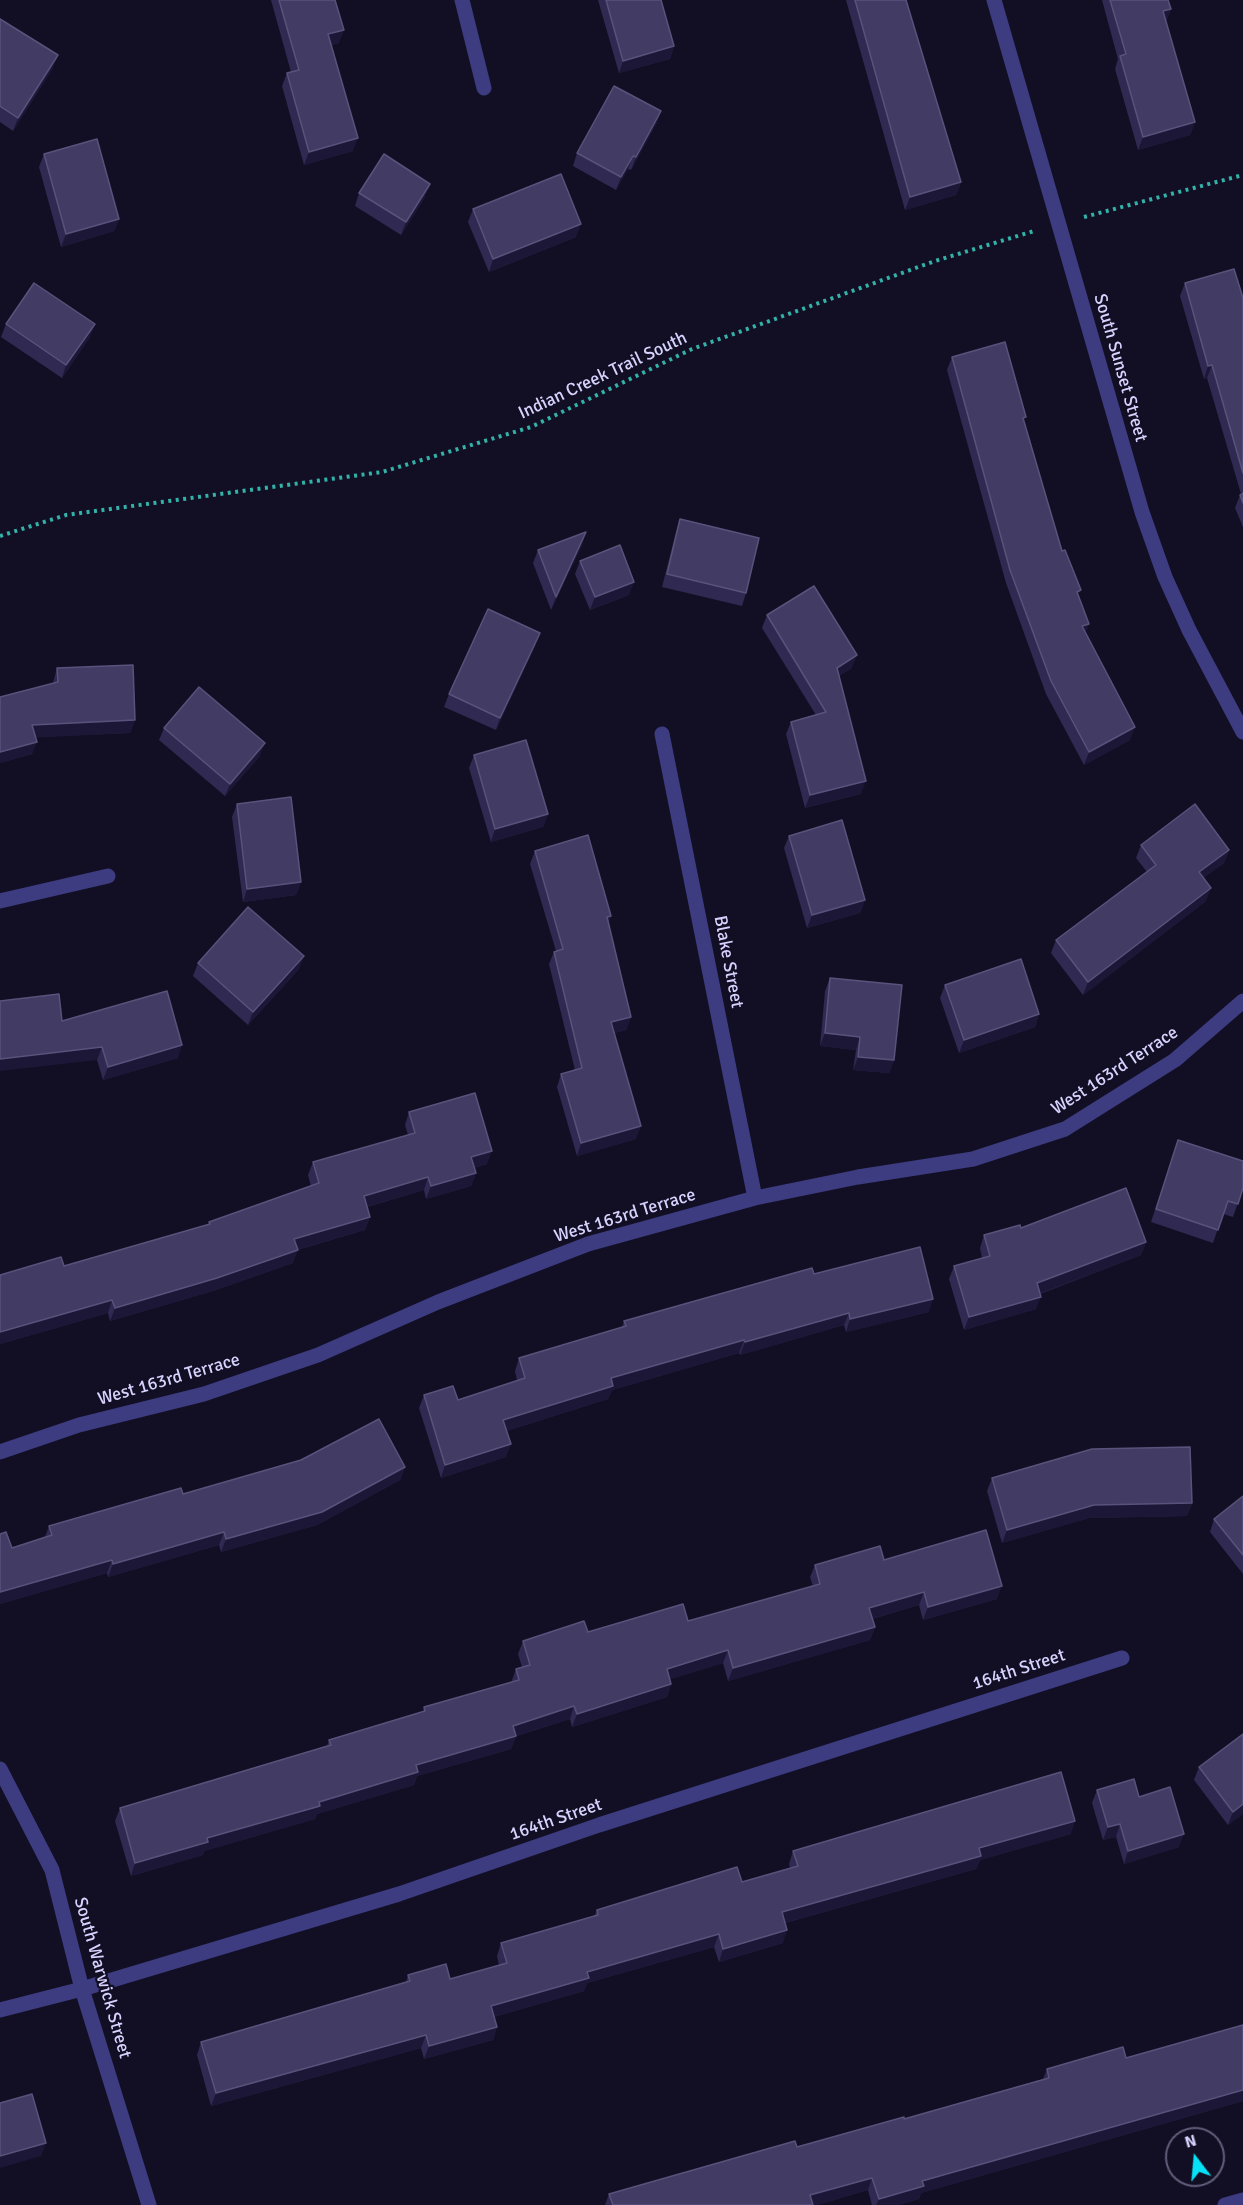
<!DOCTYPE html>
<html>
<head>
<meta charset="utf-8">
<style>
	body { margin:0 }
	#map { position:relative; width:1243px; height:2205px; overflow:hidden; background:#120f24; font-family:Signika,sans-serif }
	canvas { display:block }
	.north { position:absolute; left:1165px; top:2127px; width:60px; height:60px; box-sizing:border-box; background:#120f24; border:2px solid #615d7b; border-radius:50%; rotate:344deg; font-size:16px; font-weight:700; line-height:24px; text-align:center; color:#d8d3fe }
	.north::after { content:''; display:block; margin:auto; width:21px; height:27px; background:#07e1f6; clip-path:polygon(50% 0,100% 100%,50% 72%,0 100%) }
</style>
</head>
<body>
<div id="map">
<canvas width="1243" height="2205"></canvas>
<div class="north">N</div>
</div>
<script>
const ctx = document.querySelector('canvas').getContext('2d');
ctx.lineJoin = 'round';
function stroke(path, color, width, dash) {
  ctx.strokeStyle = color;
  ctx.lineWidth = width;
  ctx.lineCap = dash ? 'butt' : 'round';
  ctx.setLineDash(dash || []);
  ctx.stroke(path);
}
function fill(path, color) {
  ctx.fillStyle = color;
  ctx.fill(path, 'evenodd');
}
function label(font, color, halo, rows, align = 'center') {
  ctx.font = font + ' Signika,sans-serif';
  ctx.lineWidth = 4.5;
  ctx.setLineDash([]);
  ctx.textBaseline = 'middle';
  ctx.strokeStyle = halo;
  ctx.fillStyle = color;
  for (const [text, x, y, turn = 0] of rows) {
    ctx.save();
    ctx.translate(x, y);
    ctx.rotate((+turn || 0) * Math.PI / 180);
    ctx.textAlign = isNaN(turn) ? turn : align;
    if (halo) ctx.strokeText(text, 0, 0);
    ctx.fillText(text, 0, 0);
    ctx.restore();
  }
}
stroke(new Path2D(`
	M 1084,217 L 1243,175
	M 0,536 L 66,515 L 382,472 L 531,427 L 692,349 L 935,261 L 1034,231`), '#33b2a9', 4, [3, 4.5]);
stroke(new Path2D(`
	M 462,0 L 484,88
	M 994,0 L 1142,512 L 1165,577 L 1189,630 L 1243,732
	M 662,734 L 755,1198
	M 0,901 L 108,876
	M 0,1452 L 79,1425 L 204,1394 L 318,1355 L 438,1302 L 588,1244 L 755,1198 L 858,1177 L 973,1159 L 1065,1129 L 1175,1060 L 1243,1001
	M 0,2010 L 82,1989 L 399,1894 L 599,1825 L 1122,1658
	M 1225,2205 L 1243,2200`), '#3d3c81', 15);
stroke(new Path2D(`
	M 0,1769 L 52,1870 L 82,1989 L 149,2205`), '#3d3c81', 15);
fill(new Path2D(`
	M 271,0 L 335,0 L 339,43 L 331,45 L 353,151 L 304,165 L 282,86 L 287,73 L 291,72 Z
	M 598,0 L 661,0 L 674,46 L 670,59 L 619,73 Z
	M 846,0 L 906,0 L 961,182 L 956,195 L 905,210 Z
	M 1102,0 L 1168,0 L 1171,9 L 1166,22 L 1195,122 L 1190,135 L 1138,150 L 1115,69 L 1118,59 Z
	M 0,19 L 53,68 L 13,131 L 0,122 Z
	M 661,111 L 656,124 L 631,170 L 628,169 L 616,190 L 573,166 L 577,153 Z
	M 44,154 L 119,219 L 114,231 L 61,247 L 39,167 Z
	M 359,193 L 425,197 L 401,235 L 355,206 Z
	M 473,209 L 576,237 L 489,272 L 468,222 Z
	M 1185,283 L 1243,298 L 1243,527 L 1235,508 L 1240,495 L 1241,494 L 1207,378 L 1204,379 L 1180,296 Z
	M 6,324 L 90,337 L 62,378 L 1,337 Z
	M 952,357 L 1024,422 L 1062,551 L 1078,597 L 1085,633 L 1130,740 L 1084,765 L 1046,694 L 1006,583 L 947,370 Z
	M 680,519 L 746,593 L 742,606 L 662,587 L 676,532 Z
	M 586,532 L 582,545 L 551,610 L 533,563 L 538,550 Z
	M 580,561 L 629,595 L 590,610 L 575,574 Z
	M 767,615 L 852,668 L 839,676 L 861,794 L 805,808 L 786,734 L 791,722 L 816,715 L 762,628 Z
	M 540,633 L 535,646 L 496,730 L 444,707 L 449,694 Z
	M 57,668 L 135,720 L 130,733 L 36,737 L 32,754 L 0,763 L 53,683 Z
	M 164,728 L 260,756 L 225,796 L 159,740 Z
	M 474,755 L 548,814 L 543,827 L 491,842 L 469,768 Z
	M 237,804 L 301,882 L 296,895 L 243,902 L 232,817 Z
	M 789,836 L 865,900 L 860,913 L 807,928 L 784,848 Z
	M 1141,845 L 1229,850 L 1224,863 L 1203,878 L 1206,901 L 1083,995 L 1051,953 L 1056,940 L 1147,872 L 1136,858 Z
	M 535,851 L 611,916 L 608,924 L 631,1017 L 626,1030 L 614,1033 L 636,1139 L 577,1156 L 557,1087 L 561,1074 L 575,1070 L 549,964 L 554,952 L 556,951 L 530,864 Z
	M 198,963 L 299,969 L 248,1025 L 193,976 Z
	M 830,978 L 894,1060 L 889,1073 L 853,1070 L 856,1050 L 820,1046 L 825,991 Z
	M 945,985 L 1039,1014 L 1035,1027 L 959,1053 L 940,998 Z
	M 62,1021 L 178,1058 L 103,1080 L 97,1060 Z
	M 409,1112 L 487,1164 L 474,1168 L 476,1173 L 471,1186 L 426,1199 L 424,1190 L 367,1207 L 370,1217 L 365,1230 L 297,1250 L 293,1263 L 213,1291 L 110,1321 L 108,1313 L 0,1344 L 0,1275 L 64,1266 L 208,1225 L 209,1222 L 311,1186 L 308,1175 L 313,1162 L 408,1135 L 405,1125 Z
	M 1178,1140 L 1243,1188 L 1233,1217 L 1223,1214 L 1213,1243 L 1151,1222 Z
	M 1021,1228 L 1146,1242 L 1141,1255 L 1040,1294 L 1036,1309 L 964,1330 L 949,1279 L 954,1266 L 982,1258 L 980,1248 L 984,1235 Z
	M 814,1274 L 929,1312 L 846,1332 L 844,1325 L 740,1355 L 739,1353 L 612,1390 L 608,1399 L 506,1431 L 506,1457 L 441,1478 L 419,1408 L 424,1395 L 458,1400 L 517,1380 L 515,1371 L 519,1358 L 622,1327 L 624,1321 Z
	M 405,1467 L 400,1480 L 317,1525 L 221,1552 L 219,1545 L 108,1577 L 107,1573 L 0,1604 L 0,1534 L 12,1548 L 45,1537 L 49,1526 L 183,1494 Z
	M 992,1478 L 1192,1503 L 1187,1516 L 1089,1518 L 1002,1543 L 987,1491 Z
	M 1243,1496 L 1243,1574 L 1210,1532 L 1214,1519 Z
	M 884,1560 L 997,1599 L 923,1620 L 919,1605 L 872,1619 L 875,1627 L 870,1640 L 728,1681 L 723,1663 L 670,1679 L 671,1684 L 667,1697 L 572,1727 L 570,1719 L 516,1736 L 511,1749 L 417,1776 L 414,1785 L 317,1814 L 315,1819 L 204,1851 L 203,1855 L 131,1876 L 115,1821 L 120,1808 L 327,1746 L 329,1740 L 423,1712 L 424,1707 L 511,1683 L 516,1669 L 522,1667 L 518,1654 L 523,1641 L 588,1632 L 688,1621 L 813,1586 L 810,1577 L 815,1565 Z
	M 1199,1767 L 1243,1814 L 1228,1825 L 1194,1780 Z
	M 1097,1790 L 1139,1797 L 1179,1847 L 1124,1864 L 1116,1837 L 1103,1840 L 1092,1803 Z
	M 1071,1834 L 980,1860 L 976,1869 L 785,1923 L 783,1943 L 719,1962 L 714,1947 L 587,1983 L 584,1991 L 494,2017 L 497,2027 L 493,2040 L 424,2059 L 421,2048 L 211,2106 L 197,2055 L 201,2042 L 406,1982 L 408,1975 L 450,1979 L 499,1965 L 497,1956 L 501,1943 L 594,1916 L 597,1910 L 742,1882 L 790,1868 L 789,1864 L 793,1851 Z
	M 1243,2025 L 1243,2101 L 921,2193 L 919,2199 L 898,2205 L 872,2205 L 868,2190 L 817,2205 L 605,2205 L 609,2194 L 797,2147 L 904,2119 L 1043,2079 L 1047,2069 L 1126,2058 Z`), '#302951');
fill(new Path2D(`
	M 1171,9 L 1166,22 L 1163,11 Z
	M 344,30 L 339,43 L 323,47 L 328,34 Z
	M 674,46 L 670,59 L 619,73 L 623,61 Z
	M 58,55 L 53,68 L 13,131 L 18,118 Z
	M 661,111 L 656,124 L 631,170 L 636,157 Z
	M 1195,122 L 1190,135 L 1138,150 L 1143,137 Z
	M 358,138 L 353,151 L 304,165 L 309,152 Z
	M 633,156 L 628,169 L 616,190 L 621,177 Z
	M 961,182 L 956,195 L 905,210 L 910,197 Z
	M 430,184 L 425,197 L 401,235 L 406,222 Z
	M 119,219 L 114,231 L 61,247 L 66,234 Z
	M 581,224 L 576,237 L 489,272 L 493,259 Z
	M 95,324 L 90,337 L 62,378 L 66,365 Z
	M 1212,365 L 1207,378 L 1204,379 L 1208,366 Z
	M 586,532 L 582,545 L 551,610 L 556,597 Z
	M 634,582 L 629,595 L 590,610 L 595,597 Z
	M 1089,624 L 1084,637 L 1082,626 Z
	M 540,633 L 535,646 L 496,730 L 500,718 Z
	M 857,655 L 852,668 L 832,680 L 837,668 Z
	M 135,720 L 130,733 L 28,738 L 32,725 Z
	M 1135,727 L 1130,740 L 1084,765 L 1089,752 Z
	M 37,742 L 32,754 L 0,763 L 0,752 Z
	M 265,743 L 260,756 L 225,796 L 230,784 Z
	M 866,781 L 861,794 L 805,808 L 810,795 Z
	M 548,814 L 543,827 L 491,842 L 495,829 Z
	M 1229,850 L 1224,863 L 1194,885 L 1199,872 Z
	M 301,882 L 296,895 L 243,902 L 247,889 Z
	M 1211,888 L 1206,901 L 1083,995 L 1088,982 Z
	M 865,900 L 860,913 L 807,928 L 812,915 Z
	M 611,916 L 607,929 L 607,917 Z
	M 304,956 L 299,969 L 248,1025 L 253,1012 Z
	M 1039,1014 L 1035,1027 L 959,1053 L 964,1040 Z
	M 631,1017 L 626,1030 L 607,1035 L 611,1022 Z
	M 825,1033 L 860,1037 L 856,1050 L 820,1046 Z
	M 182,1045 L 178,1058 L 103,1080 L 108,1067 Z
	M 102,1047 L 97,1060 L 0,1071 L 0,1059 Z
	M 858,1057 L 894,1060 L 889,1073 L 853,1070 Z
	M 641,1126 L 636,1139 L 577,1156 L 581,1143 Z
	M 492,1151 L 487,1164 L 466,1170 L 471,1157 Z
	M 476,1173 L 471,1186 L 426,1199 L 431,1186 Z
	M 428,1177 L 424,1190 L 359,1209 L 364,1196 Z
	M 370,1217 L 365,1230 L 289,1252 L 294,1239 Z
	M 1146,1242 L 1141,1255 L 1033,1296 L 1037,1283 Z
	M 298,1250 L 293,1263 L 213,1291 L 110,1321 L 115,1308 Z
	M 1041,1297 L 1036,1309 L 964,1330 L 969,1317 Z
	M 933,1299 L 929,1312 L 846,1332 L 850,1319 Z
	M 112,1300 L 108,1313 L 0,1344 L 0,1332 Z
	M 849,1313 L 844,1325 L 740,1355 L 745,1342 Z
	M 744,1340 L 739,1353 L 612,1390 L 608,1399 L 499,1433 L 503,1420 L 611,1378 Z
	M 511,1444 L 506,1457 L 441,1478 L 445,1465 Z
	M 405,1467 L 400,1480 L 317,1525 L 221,1552 L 226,1539 Z
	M 1192,1503 L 1187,1516 L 1089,1518 L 1002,1543 L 1007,1530 L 1094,1505 Z
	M 224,1532 L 219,1545 L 108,1577 L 113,1564 Z
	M 112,1560 L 107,1573 L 0,1604 L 0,1592 Z
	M 1002,1586 L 997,1599 L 923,1620 L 928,1607 Z
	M 924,1592 L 919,1605 L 864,1621 L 869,1608 Z
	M 875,1627 L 870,1640 L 728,1681 L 733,1668 Z
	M 728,1650 L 723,1663 L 662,1682 L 667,1669 Z
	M 671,1684 L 667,1697 L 572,1727 L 577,1714 Z
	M 574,1706 L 570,1719 L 508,1738 L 513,1726 Z
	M 516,1736 L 511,1749 L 417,1776 L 414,1785 L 317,1814 L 315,1819 L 204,1851 L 203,1855 L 131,1876 L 135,1863 L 207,1838 L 319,1802 L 416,1765 Z
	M 1243,1804 L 1243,1814 L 1228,1825 L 1233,1812 Z
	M 1075,1821 L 1071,1834 L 980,1860 L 976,1869 L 777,1925 L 782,1912 L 979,1848 Z
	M 1120,1824 L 1116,1837 L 1103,1840 L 1108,1827 Z
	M 1184,1834 L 1179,1847 L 1124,1864 L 1128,1851 Z
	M 787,1930 L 783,1943 L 719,1962 L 723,1949 Z
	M 719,1934 L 714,1947 L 587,1983 L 584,1991 L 487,2019 L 491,2006 L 587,1972 Z
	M 497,2027 L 493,2040 L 424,2059 L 429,2046 Z
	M 426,2035 L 421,2048 L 211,2106 L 216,2093 Z
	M 1243,2090 L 1243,2101 L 921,2193 L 919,2199 L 898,2205 L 876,2205 L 879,2199 L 922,2181 Z
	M 46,2143 L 41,2156 L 0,2168 L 0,2156 Z
	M 872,2178 L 868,2190 L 817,2205 L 807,2205 L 810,2195 Z`), '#1c1737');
const building = new Path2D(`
	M 279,0 L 335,0 L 344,30 L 328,34 L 358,138 L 309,152 L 287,73 L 299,70 Z
	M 606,0 L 661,0 L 674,46 L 623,61 Z
	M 855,0 L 906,0 L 961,182 L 910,197 Z
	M 1110,0 L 1168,0 L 1171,9 L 1163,11 L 1195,122 L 1143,137 L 1120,56 L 1126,54 Z
	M 0,19 L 58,55 L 18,118 L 0,106 Z
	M 614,86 L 661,111 L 636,157 L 633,156 L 621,177 L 577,153 Z
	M 97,139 L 119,219 L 66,234 L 44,154 Z
	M 384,154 L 430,184 L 406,222 L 359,193 Z
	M 561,174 L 581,224 L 493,259 L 473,209 Z
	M 1234,269 L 1243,298 L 1243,473 L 1212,365 L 1208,366 L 1185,283 Z
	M 34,283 L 95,324 L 66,365 L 6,324 Z
	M 1005,342 L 1026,417 L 1023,418 L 1062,551 L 1065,550 L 1081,590 L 1077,592 L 1089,624 L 1082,626 L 1135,727 L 1089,752 L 1051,681 L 1010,570 L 952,357 Z
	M 1243,493 L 1243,503 L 1240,495 Z
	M 680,519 L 759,538 L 746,593 L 667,574 Z
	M 586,532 L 556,597 L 538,550 Z
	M 620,545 L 634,582 L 595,597 L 580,561 Z
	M 814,586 L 857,655 L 837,668 L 866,781 L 810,795 L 791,722 L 826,712 L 767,615 Z
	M 488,609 L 540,633 L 500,718 L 449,694 Z
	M 133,665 L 135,720 L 32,725 L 37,742 L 0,752 L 0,697 L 58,682 L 57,668 Z
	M 199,687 L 265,743 L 230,784 L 164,728 Z
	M 526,740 L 548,814 L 495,829 L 474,755 Z
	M 291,797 L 301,882 L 247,889 L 237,804 Z
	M 1195,804 L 1229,850 L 1199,872 L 1211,888 L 1088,982 L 1056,940 L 1156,865 L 1141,845 Z
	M 842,820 L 865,900 L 812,915 L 789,836 Z
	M 588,835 L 611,916 L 607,917 L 631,1017 L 611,1022 L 641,1126 L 581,1143 L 561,1074 L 582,1068 L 554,952 L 563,949 L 535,851 Z
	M 248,907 L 304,956 L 253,1012 L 198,963 Z
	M 1021,959 L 1039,1014 L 964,1040 L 945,985 Z
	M 830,978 L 902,985 L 894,1060 L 858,1057 L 860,1037 L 825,1033 Z
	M 167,991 L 182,1045 L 108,1067 L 102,1047 L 0,1059 L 0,1001 L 59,994 L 62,1021 Z
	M 475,1093 L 492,1151 L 471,1157 L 476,1173 L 431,1186 L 428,1177 L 364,1196 L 370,1217 L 294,1239 L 298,1250 L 217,1278 L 115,1308 L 112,1300 L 0,1332 L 0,1275 L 61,1257 L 64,1266 L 210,1224 L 209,1222 L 319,1183 L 313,1162 L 415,1133 L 409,1112 Z
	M 1178,1140 L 1243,1161 L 1243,1188 L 1238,1204 L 1228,1201 L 1218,1230 L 1156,1209 Z
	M 1126,1188 L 1146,1242 L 1037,1283 L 1041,1297 L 969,1317 L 954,1266 L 990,1256 L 984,1235 L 1020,1225 L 1021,1228 Z
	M 920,1247 L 933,1299 L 850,1319 L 849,1313 L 745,1342 L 744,1340 L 611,1378 L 613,1386 L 503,1420 L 511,1444 L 445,1465 L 424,1395 L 453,1386 L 458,1400 L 525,1378 L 519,1358 L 626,1326 L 624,1321 L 812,1268 L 814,1274 Z
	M 379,1419 L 405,1467 L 322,1512 L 226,1539 L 224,1532 L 113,1564 L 112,1560 L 0,1592 L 0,1534 L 6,1532 L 12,1548 L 52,1535 L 49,1526 L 181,1488 L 183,1494 L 301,1460 Z
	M 1190,1447 L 1192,1503 L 1094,1505 L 1007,1530 L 992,1478 L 1092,1449 Z
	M 1243,1496 L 1243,1555 L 1214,1519 Z
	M 986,1530 L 1002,1586 L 928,1607 L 924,1592 L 869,1608 L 875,1627 L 733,1668 L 728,1650 L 667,1669 L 671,1684 L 577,1714 L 574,1706 L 513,1726 L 516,1736 L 416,1765 L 418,1772 L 319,1802 L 320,1806 L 207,1838 L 208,1842 L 135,1863 L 120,1808 L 331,1745 L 329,1740 L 425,1711 L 424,1707 L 519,1680 L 516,1669 L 530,1665 L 523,1641 L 584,1621 L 588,1632 L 683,1604 L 688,1621 L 820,1584 L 815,1565 L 880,1546 L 884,1560 Z
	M 1243,1734 L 1243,1804 L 1233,1812 L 1199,1767 Z
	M 1061,1772 L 1075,1821 L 979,1848 L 981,1856 L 782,1912 L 787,1930 L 723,1949 L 719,1934 L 587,1972 L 589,1978 L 491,2006 L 497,2027 L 429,2046 L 426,2035 L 216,2093 L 201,2042 L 410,1981 L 408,1975 L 446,1964 L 450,1979 L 507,1963 L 501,1943 L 598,1915 L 597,1910 L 737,1867 L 742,1882 L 798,1866 L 793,1851 Z
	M 1134,1779 L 1139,1797 L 1170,1787 L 1184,1834 L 1128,1851 L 1120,1824 L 1108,1827 L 1097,1790 Z
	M 1243,2025 L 1243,2090 L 922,2181 L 924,2186 L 879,2199 L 872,2178 L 810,2195 L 813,2205 L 613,2205 L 609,2194 L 795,2141 L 797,2147 L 904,2117 L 904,2119 L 1049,2078 L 1047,2069 L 1123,2047 L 1126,2058 Z
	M 32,2094 L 46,2143 L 0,2156 L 0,2103 Z`);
fill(building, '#423b64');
stroke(building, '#59537c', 1.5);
label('18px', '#d8d3fe', '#120f24', [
	["South Sunset Street",1120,368,74],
	["Indian Creek Trail South",603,376,-25],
	["Blake Street",728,962,79],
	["West 163rd Terrace",1115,1071,-33],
	["West 163rd Terrace",625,1216,-17],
	["West 163rd Terrace",169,1380,-16],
	["164th Street",1019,1670,-18],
	["164th Street",556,1820,-19],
	["South Warwick Street",102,1978,74]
]);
</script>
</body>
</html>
